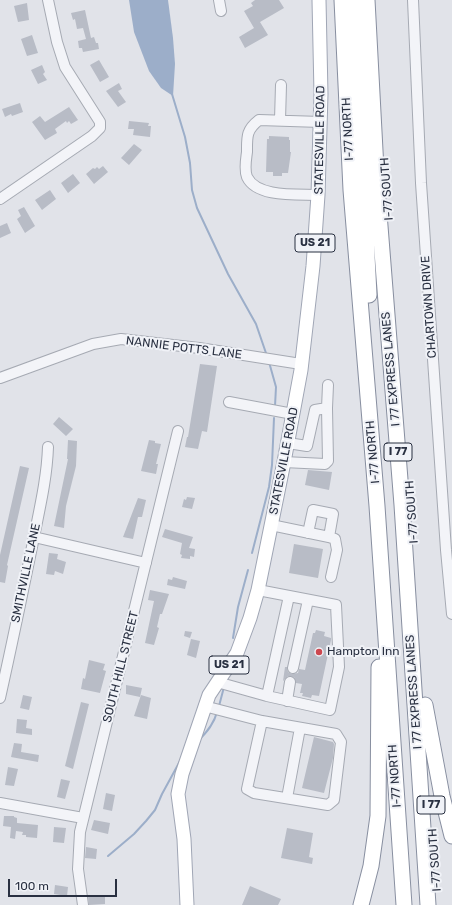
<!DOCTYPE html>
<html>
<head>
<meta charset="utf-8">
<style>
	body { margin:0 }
	#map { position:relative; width:452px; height:905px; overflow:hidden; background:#e1e3e9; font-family:Rubik,sans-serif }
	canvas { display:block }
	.scale { position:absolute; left:8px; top:879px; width:109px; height:18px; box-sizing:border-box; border:2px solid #293041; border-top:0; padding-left:5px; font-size:12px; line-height:14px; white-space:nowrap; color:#293041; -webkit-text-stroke:3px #f0f2f7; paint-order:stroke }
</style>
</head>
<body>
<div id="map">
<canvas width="452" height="905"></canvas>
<div class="scale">100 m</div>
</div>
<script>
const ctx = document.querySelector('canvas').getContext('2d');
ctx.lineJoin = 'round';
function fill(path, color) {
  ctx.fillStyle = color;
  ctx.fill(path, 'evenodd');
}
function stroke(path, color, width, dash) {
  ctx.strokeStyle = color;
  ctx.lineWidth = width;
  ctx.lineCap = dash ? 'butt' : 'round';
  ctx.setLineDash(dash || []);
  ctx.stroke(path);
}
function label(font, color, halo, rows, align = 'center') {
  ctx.font = font + ' Rubik,sans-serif';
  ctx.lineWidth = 4;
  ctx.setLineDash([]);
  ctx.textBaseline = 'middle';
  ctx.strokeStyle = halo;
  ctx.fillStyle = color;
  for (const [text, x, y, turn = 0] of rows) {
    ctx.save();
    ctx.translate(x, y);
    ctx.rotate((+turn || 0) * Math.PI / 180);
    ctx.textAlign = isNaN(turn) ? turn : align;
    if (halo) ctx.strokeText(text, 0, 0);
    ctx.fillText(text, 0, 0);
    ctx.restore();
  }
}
fill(new Path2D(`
	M 129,0 L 168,0 L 173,38 L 175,64 L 173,96 L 161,88 L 149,71 L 134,32 Z`), '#9caec9');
stroke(new Path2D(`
	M 172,94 L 185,137 L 190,163 L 192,190 L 197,208 L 228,274 L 256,324 L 267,356
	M 269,362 L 276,387 L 275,406
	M 252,553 L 269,487 L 272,465 L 274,418
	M 233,638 L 238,607 L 248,570
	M 219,706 L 224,687
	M 199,740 C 207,732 214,724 217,712
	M 108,856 L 134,834 L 146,821 L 155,810 L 162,794 L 180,761`), '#9caec9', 2);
fill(new Path2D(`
	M 255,0 L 279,0 L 284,8 L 260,22 L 268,35 L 245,48 L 239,37 L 254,28 L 244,11 L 253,6 L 251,3 Z
	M 27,3 L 29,20 L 18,22 L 14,6 Z
	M 85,10 L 91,38 L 94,37 L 96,43 L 98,43 L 99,49 L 83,52 L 82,48 L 79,48 L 78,41 L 86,39 L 83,28 L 77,29 L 75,19 L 73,20 L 71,13 Z
	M 32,35 L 38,53 L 27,56 L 21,39 Z
	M 99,60 L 109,77 L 100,82 L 90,65 Z
	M 42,65 L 45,72 L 43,74 L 47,80 L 38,84 L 31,70 Z
	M 119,83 L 122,89 L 118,91 L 126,102 L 118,107 L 106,91 Z
	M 20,103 L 23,112 L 12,116 L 11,114 L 5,117 L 2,109 Z
	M 69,107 L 78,120 L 71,124 L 69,121 L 67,123 L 66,121 L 55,129 L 57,133 L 45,140 L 32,122 L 40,116 L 45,122 Z
	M 129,121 L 149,123 L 148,126 L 151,126 L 150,137 L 133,135 L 134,129 L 128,129 Z
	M 269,136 L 289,137 L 289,140 L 290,140 L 290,152 L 291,152 L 288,173 L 282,173 L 282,176 L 273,176 L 273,172 L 266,172 L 267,139 L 269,139 Z
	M 134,144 L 142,150 L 129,165 L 121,158 Z
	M 103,166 L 108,172 L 94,184 L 86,174 L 93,168 L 95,169 L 97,167 L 99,169 Z
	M 73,174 L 80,183 L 68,193 L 61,183 Z
	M 50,190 L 56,199 L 42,210 L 35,200 Z
	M 24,207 L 35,226 L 25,233 L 17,219 L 21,216 L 18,210 Z
	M 7,223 L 11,233 L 0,238 L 0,226 Z
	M 200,364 L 217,366 L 207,432 L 202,431 L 198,449 L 185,447 L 187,437 L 188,437 Z
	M 59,417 L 73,429 L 66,436 L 53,424 Z
	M 68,440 L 77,441 L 76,466 L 66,506 L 64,528 L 54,526 L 68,459 L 67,459 Z
	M 149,440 L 155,441 L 155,443 L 161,444 L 156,464 L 158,464 L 156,474 L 141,471 Z
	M 20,466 L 29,468 L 7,565 L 8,566 L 5,583 L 0,582 L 0,555 Z
	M 308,470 L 332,472 L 329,490 L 305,485 Z
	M 187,497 L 195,498 L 192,509 L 182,507 L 184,499 L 186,500 Z
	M 138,498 L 146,500 L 142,517 L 138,517 L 133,539 L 123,537 Z
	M 165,529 L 193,537 L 189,548 L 195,549 L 194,557 L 190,556 L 190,559 L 181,558 L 182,555 L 180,554 L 182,543 L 162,537 Z
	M 294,544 L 323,549 L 318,578 L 289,573 Z
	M 49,553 L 58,554 L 57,559 L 66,562 L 63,574 L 55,571 L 54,575 L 46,574 Z
	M 173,577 L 187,581 L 185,589 L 167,585 L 168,579 L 172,580 Z
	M 150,590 L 169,594 L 162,614 L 160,614 L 157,627 L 159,628 L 154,645 L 145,643 L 154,601 L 148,600 Z
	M 316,630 L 325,632 L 324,636 L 331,638 L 331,640 L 319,696 L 312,695 L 311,698 L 302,696 L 303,693 L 300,693 L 302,684 L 296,683 L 294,677 L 288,676 L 283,681 L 285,667 L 287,667 L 288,672 L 292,674 L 298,673 L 299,669 L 305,670 L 313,633 L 315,633 Z
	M 185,631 L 192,632 L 190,638 L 184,636 Z
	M 191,639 L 200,641 L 196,658 L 187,655 Z
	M 89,660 L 105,664 L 103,670 L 106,671 L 100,693 L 81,689 L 83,678 L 85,679 Z
	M 126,685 L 142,688 L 140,697 L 126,694 Z
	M 23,695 L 32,697 L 29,710 L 20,708 Z
	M 141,695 L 151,698 L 147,719 L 134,716 Z
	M 81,702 L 89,704 L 73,769 L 65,766 Z
	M 17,719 L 27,720 L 26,728 L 32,729 L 32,735 L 16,733 Z
	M 314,737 L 333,742 L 334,744 L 333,758 L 324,793 L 302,788 Z
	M 14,743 L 22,744 L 21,752 L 39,755 L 38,762 L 11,757 Z
	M 8,767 L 18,769 L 14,786 L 5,785 Z
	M 61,779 L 70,781 L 65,799 L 57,797 Z
	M 106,793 L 115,795 L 112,811 L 103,809 Z
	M 4,816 L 14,816 L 14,817 L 17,818 L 17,823 L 38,825 L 37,838 L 26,837 L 26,835 L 22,835 L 23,832 L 16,831 L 15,839 L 10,838 L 11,827 L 3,826 Z
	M 94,820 L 110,823 L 108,834 L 91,830 Z
	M 54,827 L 66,828 L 64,843 L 53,842 Z
	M 287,828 L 313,833 L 309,857 L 313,858 L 312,864 L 281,858 Z
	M 86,847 L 97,849 L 96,859 L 85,858 Z
	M 55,885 L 68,887 L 67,896 L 54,894 Z
	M 250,886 L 281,899 L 278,905 L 242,905 Z
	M 88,896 L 105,896 L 105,904 L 89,905 Z`), '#b8bcc6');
const minor = new Path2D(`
	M 219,0 L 221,11
	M 413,0 L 421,183 L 446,550 L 452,614
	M 280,120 L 281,85
	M 318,195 C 298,194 257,198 247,177 C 244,169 246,160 247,152 C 247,137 246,130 259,120 L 321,122
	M 0,199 L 92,136 L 100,128 L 100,122 L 65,67 L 57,42 L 48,0
	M 0,378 L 93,344 L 121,339 L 199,348 L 301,364
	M 229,402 L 293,414
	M 288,443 L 307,446 L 315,410 L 327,408
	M 284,462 L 325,464 L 328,461 L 327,408 L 328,385
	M 271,525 L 329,537 L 333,514 L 313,510 L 308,533
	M 34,537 L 146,563
	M 329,537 L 335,539 L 337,550 L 331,577
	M 293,668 L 308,600
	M 217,682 L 267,696 L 330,710 L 339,667 L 336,605 L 258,590
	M 267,696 L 289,596
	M 0,698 C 12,644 23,591 34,537 C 40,507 47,477 48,447
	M 287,701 L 290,682
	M 204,706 L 262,721 L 336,734 L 341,742 L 334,800 L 328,805 L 254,793 L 247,789 L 262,721
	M 287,798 L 300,728
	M 0,803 L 83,818
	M 83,905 L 78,869 L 80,832 L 178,431`);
const major = new Path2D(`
	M 187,905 L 184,839 L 178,794 L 182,774 L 209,695 L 237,653 L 250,618 L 258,590 L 284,462 L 301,370 L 313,266 L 318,195 L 321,94 L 319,0`);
const highway = new Path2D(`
	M 342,0 L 351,190 L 377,506 L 404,905
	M 354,0 L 369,295
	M 367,0 L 377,188 L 402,505 L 428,905
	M 425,705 L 442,796 L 452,836
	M 361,905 L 371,866 L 378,816 L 379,667`);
stroke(minor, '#a6aab3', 12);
stroke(major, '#a0a6b5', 15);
stroke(highway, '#888fa0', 17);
stroke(minor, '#f3f4f8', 10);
stroke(major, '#fff', 13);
stroke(highway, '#fff', 15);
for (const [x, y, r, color] of [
	[319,652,4,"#cd474f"]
]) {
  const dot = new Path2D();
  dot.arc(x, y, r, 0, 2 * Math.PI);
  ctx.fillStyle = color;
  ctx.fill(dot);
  stroke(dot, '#f0f2f7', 1.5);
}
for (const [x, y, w] of [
	[315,243,40],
	[398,452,28],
	[229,665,40],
	[431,805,28]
]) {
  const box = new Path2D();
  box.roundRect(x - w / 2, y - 9, w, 18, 3);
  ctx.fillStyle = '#f0f2f7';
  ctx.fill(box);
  stroke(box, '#293041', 1);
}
label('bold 11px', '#293041', null, [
	["US 21",315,243],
	["I 77",398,452],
	["US 21",229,665],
	["I 77",431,805]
]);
label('12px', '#293041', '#f0f2f7', [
	["I-77 NORTH",348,129,-93],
	["STATESVILLE ROAD",320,140,-89],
	["I-77 SOUTH",387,189,-94],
	["CHARTOWN DRIVE",429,307,-94],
	["NANNIE POTTS LANE",184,348,7],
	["I 77 EXPRESS LANES",391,369,-95],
	["I-77 NORTH",373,452,-95],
	["STATESVILLE ROAD",284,461,-79],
	["I-77 SOUTH",412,512,-94],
	["SMITHVILLE LANE",26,573,-78],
	["SOUTH HILL STREET",121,667,-76],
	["I 77 EXPRESS LANES",414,692,-94],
	["I-77 NORTH",395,776,-94],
	["I-77 SOUTH",435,860,-94]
]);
label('12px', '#293041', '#f0f2f7', [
	["Hampton Inn",327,652]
], 'left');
</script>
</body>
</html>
